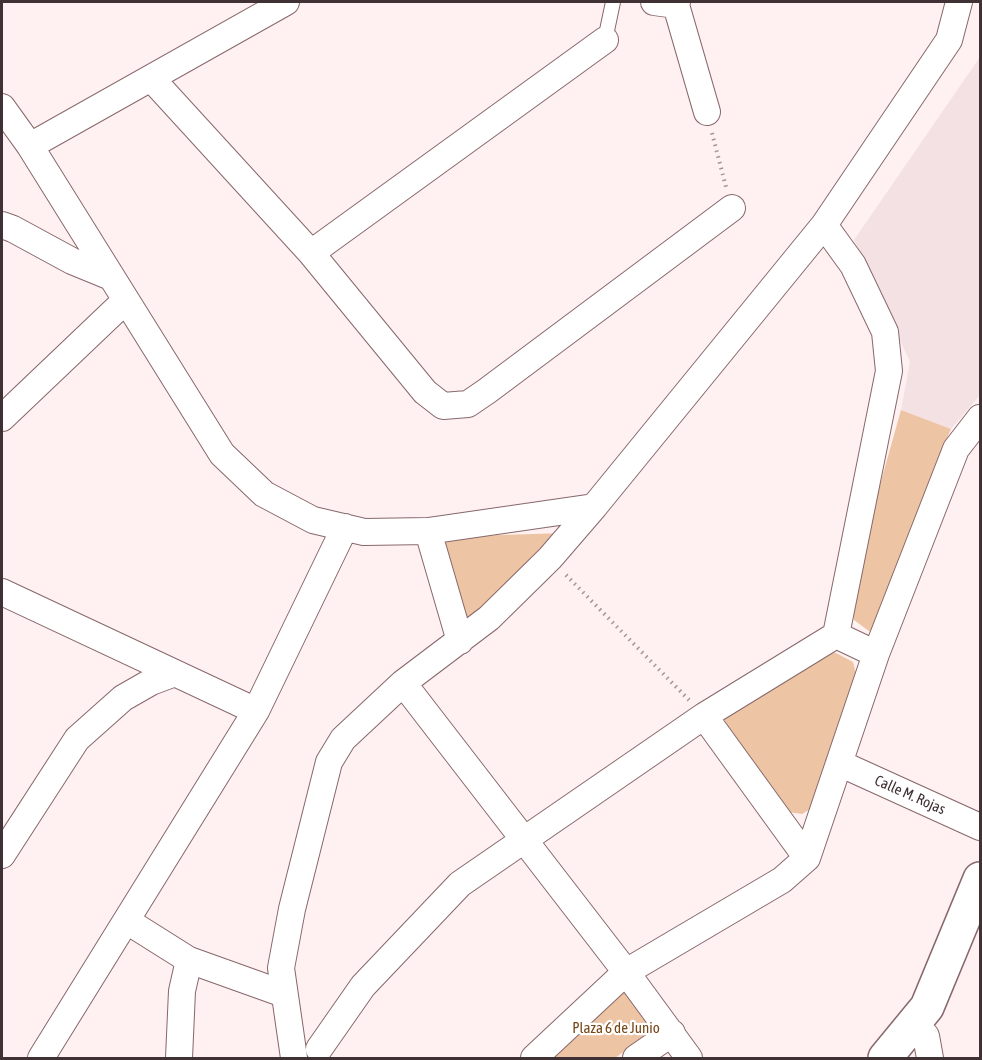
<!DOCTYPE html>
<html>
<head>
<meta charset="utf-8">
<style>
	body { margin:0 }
	#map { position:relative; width:982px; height:1060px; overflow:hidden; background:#fff0f1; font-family:"Asap Condensed",sans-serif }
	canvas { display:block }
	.frame { position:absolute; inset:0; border:3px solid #403234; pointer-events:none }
</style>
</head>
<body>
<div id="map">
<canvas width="982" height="1060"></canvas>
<div class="frame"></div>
</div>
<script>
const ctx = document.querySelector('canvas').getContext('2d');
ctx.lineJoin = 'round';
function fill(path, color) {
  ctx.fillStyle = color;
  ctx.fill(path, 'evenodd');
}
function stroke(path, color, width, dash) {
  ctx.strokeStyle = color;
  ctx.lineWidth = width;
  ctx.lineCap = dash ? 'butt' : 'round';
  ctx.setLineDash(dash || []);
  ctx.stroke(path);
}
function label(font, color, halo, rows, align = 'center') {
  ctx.font = font + ' "Asap Condensed",sans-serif';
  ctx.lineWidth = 4.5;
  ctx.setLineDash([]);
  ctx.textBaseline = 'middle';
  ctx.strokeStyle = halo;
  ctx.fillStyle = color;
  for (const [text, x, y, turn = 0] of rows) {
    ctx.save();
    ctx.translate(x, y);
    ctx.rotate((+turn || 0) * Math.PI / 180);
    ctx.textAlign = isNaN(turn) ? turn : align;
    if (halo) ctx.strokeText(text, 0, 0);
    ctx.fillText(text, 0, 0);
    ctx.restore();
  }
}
fill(new Path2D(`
	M 980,57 L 980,395 L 951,429 L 901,410 L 910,362 L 854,240 Z`), '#f3e1e3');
fill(new Path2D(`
	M 901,410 L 951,429 L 936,463 L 873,634 L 854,620 L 851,588 Z
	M 564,533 L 465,627 L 439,537 Z
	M 836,653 L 853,662 L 857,678 L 812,808 L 802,814 L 788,812 L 728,729 L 724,718 L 819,654 Z
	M 627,986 L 656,1029 L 615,1058 L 547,1058 Z`), '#edc5a4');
const service = new Path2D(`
	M 605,40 L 613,2`);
const minor = new Path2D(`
	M 654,2 L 676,5
	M 677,2 L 676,5 L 707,112
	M 151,78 L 311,253 L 425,392 L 443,406 L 468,404 L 487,391 L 732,208
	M 2,107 L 30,146 L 222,454 L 264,494 L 313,520 L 364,532 L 428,531 L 594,507
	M 30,146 L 286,2
	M 2,225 L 13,229 L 72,261 L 111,277
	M 824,225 L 853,265 L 885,332 L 889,371 L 836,635
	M 311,253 L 605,40
	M 2,418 L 126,300
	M 428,531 L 460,641
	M 2,592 L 256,711
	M 403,683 L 626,972 L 689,1058
	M 704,716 L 807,858
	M 839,763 L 980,827
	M 2,855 L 77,739 L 123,698 L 151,682 L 175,673
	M 127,921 L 189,960 L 284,994
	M 914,1022 L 926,1036 L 930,1058
	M 319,1049 L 363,986 L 460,884 L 704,716 L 836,635 L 876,654
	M 41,1058 L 256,711 L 345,527
	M 179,1058 L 182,991 L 189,960
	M 294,1058 L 281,968 L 292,909 L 329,762 L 343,739 L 403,683 L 489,618 L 550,558 L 594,507 L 824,225 L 949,40 L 959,2
	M 534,1058 L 626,972 L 782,880 L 807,858 L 876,654 L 956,449 L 980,418
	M 636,1058 L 672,1033`);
const secondary = new Path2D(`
	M 885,1058 L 927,1007 L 980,879`);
stroke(service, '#87686b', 16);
stroke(minor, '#87686b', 28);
stroke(secondary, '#87686b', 36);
stroke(new Path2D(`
	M 712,133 L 726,187
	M 566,575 L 689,700`), '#a49597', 4, [1.5, 4.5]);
stroke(service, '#fff', 14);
stroke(minor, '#fff', 26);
stroke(secondary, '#fff', 33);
label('15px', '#403234', '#fff', [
	["Calle M. Rojas",910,795,24]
]);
label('15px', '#764717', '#fff', [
	["Plaza 6 de Junio",616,1028]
]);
</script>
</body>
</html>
